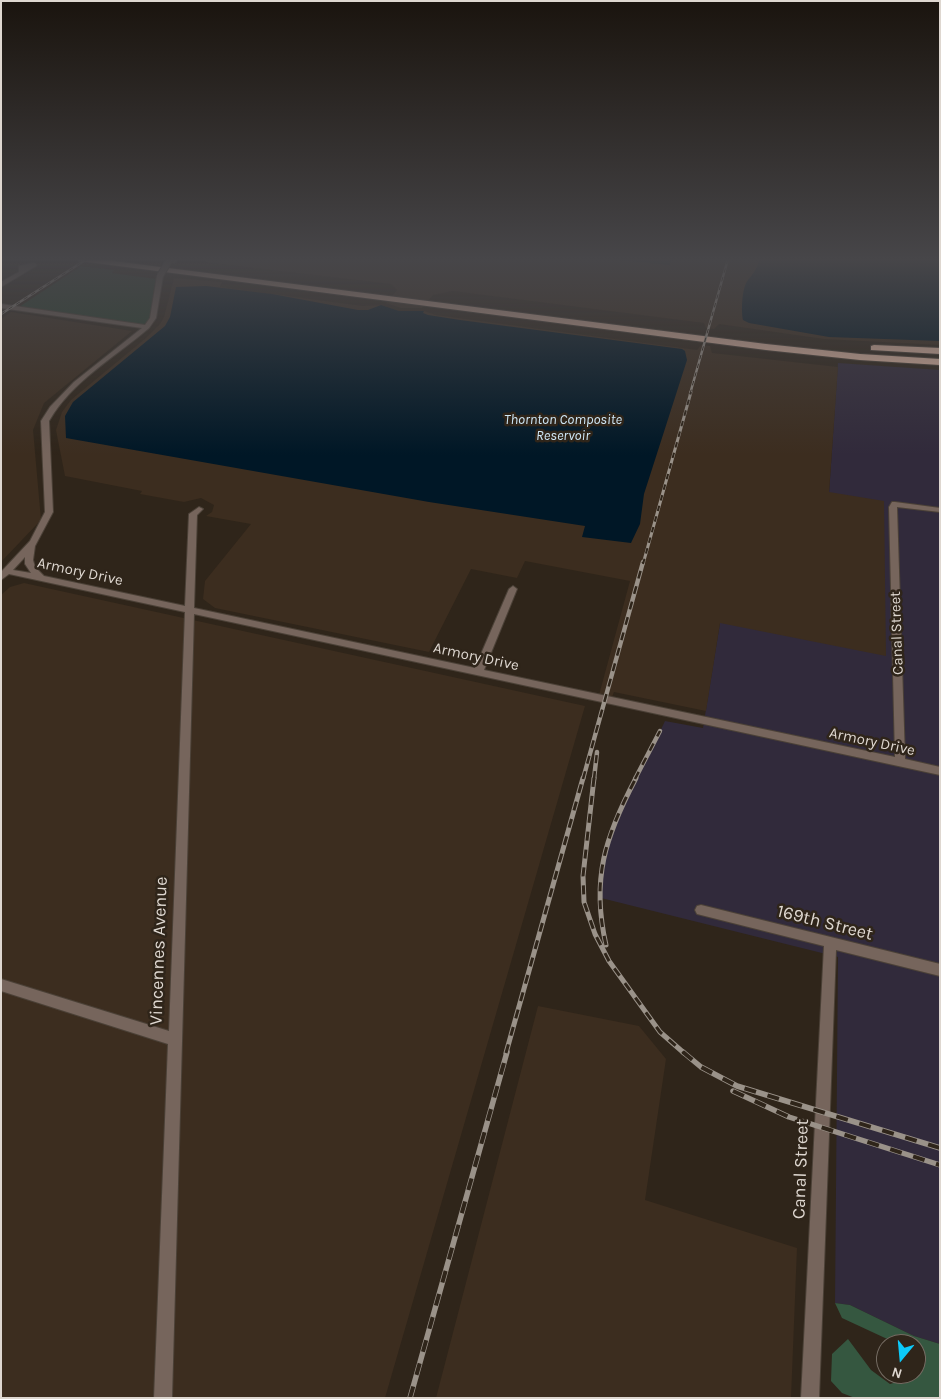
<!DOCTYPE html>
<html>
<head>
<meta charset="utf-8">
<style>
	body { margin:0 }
	#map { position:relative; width:941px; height:1399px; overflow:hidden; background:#2f251a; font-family:Karla,sans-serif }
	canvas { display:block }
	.frame { position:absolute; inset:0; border:2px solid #ded7d0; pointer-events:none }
	.north { position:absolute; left:876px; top:1334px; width:50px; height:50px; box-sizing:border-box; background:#2f251a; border:1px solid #756c63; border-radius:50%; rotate:197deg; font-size:14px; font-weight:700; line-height:20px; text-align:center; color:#ded7d0 }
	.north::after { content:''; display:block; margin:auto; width:18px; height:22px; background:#0ccafa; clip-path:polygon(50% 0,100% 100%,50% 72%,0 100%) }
</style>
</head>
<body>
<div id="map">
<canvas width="941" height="1399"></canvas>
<div class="frame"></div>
<div class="north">N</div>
</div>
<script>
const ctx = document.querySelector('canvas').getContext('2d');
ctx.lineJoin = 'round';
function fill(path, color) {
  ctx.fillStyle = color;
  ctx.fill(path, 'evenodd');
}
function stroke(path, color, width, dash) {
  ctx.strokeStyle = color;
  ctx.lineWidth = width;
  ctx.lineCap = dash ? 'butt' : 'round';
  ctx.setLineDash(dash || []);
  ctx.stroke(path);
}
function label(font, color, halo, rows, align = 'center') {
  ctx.font = font + ' Karla,sans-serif';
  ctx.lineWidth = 5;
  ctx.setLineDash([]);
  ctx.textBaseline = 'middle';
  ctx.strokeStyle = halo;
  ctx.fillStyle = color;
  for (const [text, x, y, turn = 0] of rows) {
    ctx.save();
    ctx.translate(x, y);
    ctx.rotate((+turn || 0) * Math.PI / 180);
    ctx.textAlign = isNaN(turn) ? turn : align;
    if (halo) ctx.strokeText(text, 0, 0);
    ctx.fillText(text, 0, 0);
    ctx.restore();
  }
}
fill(new Path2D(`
	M 838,363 L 940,370 L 940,1344 L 914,1336 L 850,1305 L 835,1303 L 838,957 L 601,898 L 598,886 L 608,840 L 665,721 L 703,728 L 720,623 L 829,493 Z`), '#312a3b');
fill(new Path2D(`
	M 199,259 L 940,259 L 940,345 L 824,339 L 719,324 L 714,329 L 706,328 L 704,323 L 453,291 L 433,295 L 422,308 L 401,308 L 386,303 L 397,290 L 391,284 L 211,263 Z
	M 174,278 L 222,282 L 220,287 L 363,306 L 381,305 L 399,311 L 424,311 L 436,315 L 697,350 L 701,345 L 710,346 L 712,353 L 838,367 L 829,492 L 884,501 L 886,656 L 720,623 L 706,711 L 614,692 L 612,697 L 599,695 L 630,581 L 525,561 L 517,578 L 471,569 L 429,652 L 215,608 L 203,599 L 205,581 L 251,524 L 206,516 L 212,512 L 214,505 L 201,498 L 184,502 L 140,494 L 142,491 L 65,476 L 56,430 L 62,412 L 71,400 L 146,338 L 160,324 L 164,317 Z
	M 11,312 L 132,331 L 44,403 L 33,430 L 41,520 L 1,562 L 1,319 Z
	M 24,583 L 585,706 L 385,1398 L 1,1398 L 1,595 L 10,587 Z
	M 538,1006 L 639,1026 L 666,1059 L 645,1200 L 797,1248 L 791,1398 L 436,1398 Z`), '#3c2d1f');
fill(new Path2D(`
	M 81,266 L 114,270 L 112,273 L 156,279 L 153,294 L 154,322 L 139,325 L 19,307 Z`), '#25402d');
fill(new Path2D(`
	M 835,1303 L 850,1305 L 914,1336 L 940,1344 L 940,1398 L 855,1398 L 842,1393 L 831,1381 L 832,1354 L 848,1339 L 871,1370 L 890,1384 L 908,1379 L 910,1374 L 916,1374 L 916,1344 L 898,1344 L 842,1318 Z`), '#355740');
fill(new Path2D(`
	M 607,259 L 673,259 L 669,265 Z
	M 760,259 L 940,259 L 940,341 L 829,337 L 749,323 L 743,320 C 741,310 742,287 748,280 C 754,273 757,268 760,259 Z
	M 206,286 L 272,294 L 358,310 L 368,310 L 381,305 L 399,311 L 424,311 L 423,313 L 428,315 L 460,320 L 682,349 L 685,351 L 687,360 L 644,494 L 640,524 L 631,543 L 582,537 L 585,526 L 429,502 L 66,438 L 65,416 L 73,402 L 165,326 L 170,317 L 176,287 Z`), '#001726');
const minor = new Path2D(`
	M 172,259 L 178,259 L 174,263 L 171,261 Z
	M 34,263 L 37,265 L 36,266 L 1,287 L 1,282 L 19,272 L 19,266 Z
	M 160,274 L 163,276 L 156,318 L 149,328 C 114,358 72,381 49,421 L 53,512 L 35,546 L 33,560 L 35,567 L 44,576 L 185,606 L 189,514 L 199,507 L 203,509 L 197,515 L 194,608 L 475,668 L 509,589 L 513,586 L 517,589 L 484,670 L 895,757 L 889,507 L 892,502 L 895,502 L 940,508 L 940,512 L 897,507 L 905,759 L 940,767 L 940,775 L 194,614 L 172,1398 L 154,1398 L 168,1044 L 1,991 L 1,979 L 169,1031 L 185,612 L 9,574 L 1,580 L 1,572 L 30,541 L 45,512 L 41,421 L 50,407 L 74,382 L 142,328 L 1,308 L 1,304 L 145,325 L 150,318 L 157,276 ZM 25,557 L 25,564 L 31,573 L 13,570 Z
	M 701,905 L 940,964 L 940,976 L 836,950 L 819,1398 L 801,1398 L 824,946 L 701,915 L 697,914 L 695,910 L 697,906 Z`);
const highway = new Path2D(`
	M 76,259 L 97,259 L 766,344 L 860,354 L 940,359 L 940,365 L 860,360 L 766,350 L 80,261 Z
	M 874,345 L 940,348 L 940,354 L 871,350 L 871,346 Z`);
stroke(minor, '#4b4137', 2);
stroke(highway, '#4b4137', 2);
fill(minor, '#76655c');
fill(highway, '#e5bba6');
const railFar4 = new Path2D(`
	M 1,314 L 87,259
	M 690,394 L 728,259`);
const railFar3 = new Path2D(`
	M 643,564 L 691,392`);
const railFar2 = new Path2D(`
	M 583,779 L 643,562
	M 594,779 L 597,752
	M 635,779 L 660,731`);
const railFar1 = new Path2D(`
	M 594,778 L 583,876 L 584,902 L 595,934 L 609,961 L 660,1032 L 684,1053
	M 606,945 C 591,879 605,837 636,778
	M 506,1053 L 583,778`);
const rail = new Path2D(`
	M 683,1052 L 701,1067 L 737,1086 L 940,1148
	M 733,1091 L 789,1117 L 940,1165
	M 410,1398 L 507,1052`);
stroke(railFar4, '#9a9289', 2.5);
stroke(railFar3, '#9a9289', 3);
stroke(railFar2, '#9a9289', 4.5);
stroke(railFar1, '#9a9289', 5);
stroke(rail, '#9a9289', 5.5);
stroke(railFar4, '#2f251a', 1, [4.5]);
stroke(railFar3, '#2f251a', 2, [5.5]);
stroke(railFar2, '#2f251a', 2.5, [8]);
stroke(railFar1, '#2f251a', 3, [9]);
stroke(rail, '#2f251a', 4, [12]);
const minorBridge = new Path2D(`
	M 160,276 L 170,259`);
stroke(minorBridge, '#4b4137', 8, []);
stroke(minorBridge, '#76655c', 6);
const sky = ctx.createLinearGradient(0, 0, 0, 455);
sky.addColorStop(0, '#1a140e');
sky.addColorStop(0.57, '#474649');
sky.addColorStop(1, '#47464900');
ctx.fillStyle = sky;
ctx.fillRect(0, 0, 941, 455);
label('italic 14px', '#cfe8f8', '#2f251a', [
	["Thornton Composite",563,420],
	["Reservoir",563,436]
]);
label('15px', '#ded7d0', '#2f251a', [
	["Armory Drive",80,572,12],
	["Canal Street",897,633,-92],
	["Armory Drive",476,657,12],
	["Armory Drive",872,742,12]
]);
label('18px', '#ded7d0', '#2f251a', [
	["169th Street",825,923,14],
	["Vincennes Avenue",159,951,-88],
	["Canal Street",801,1169,-88]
]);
</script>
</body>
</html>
